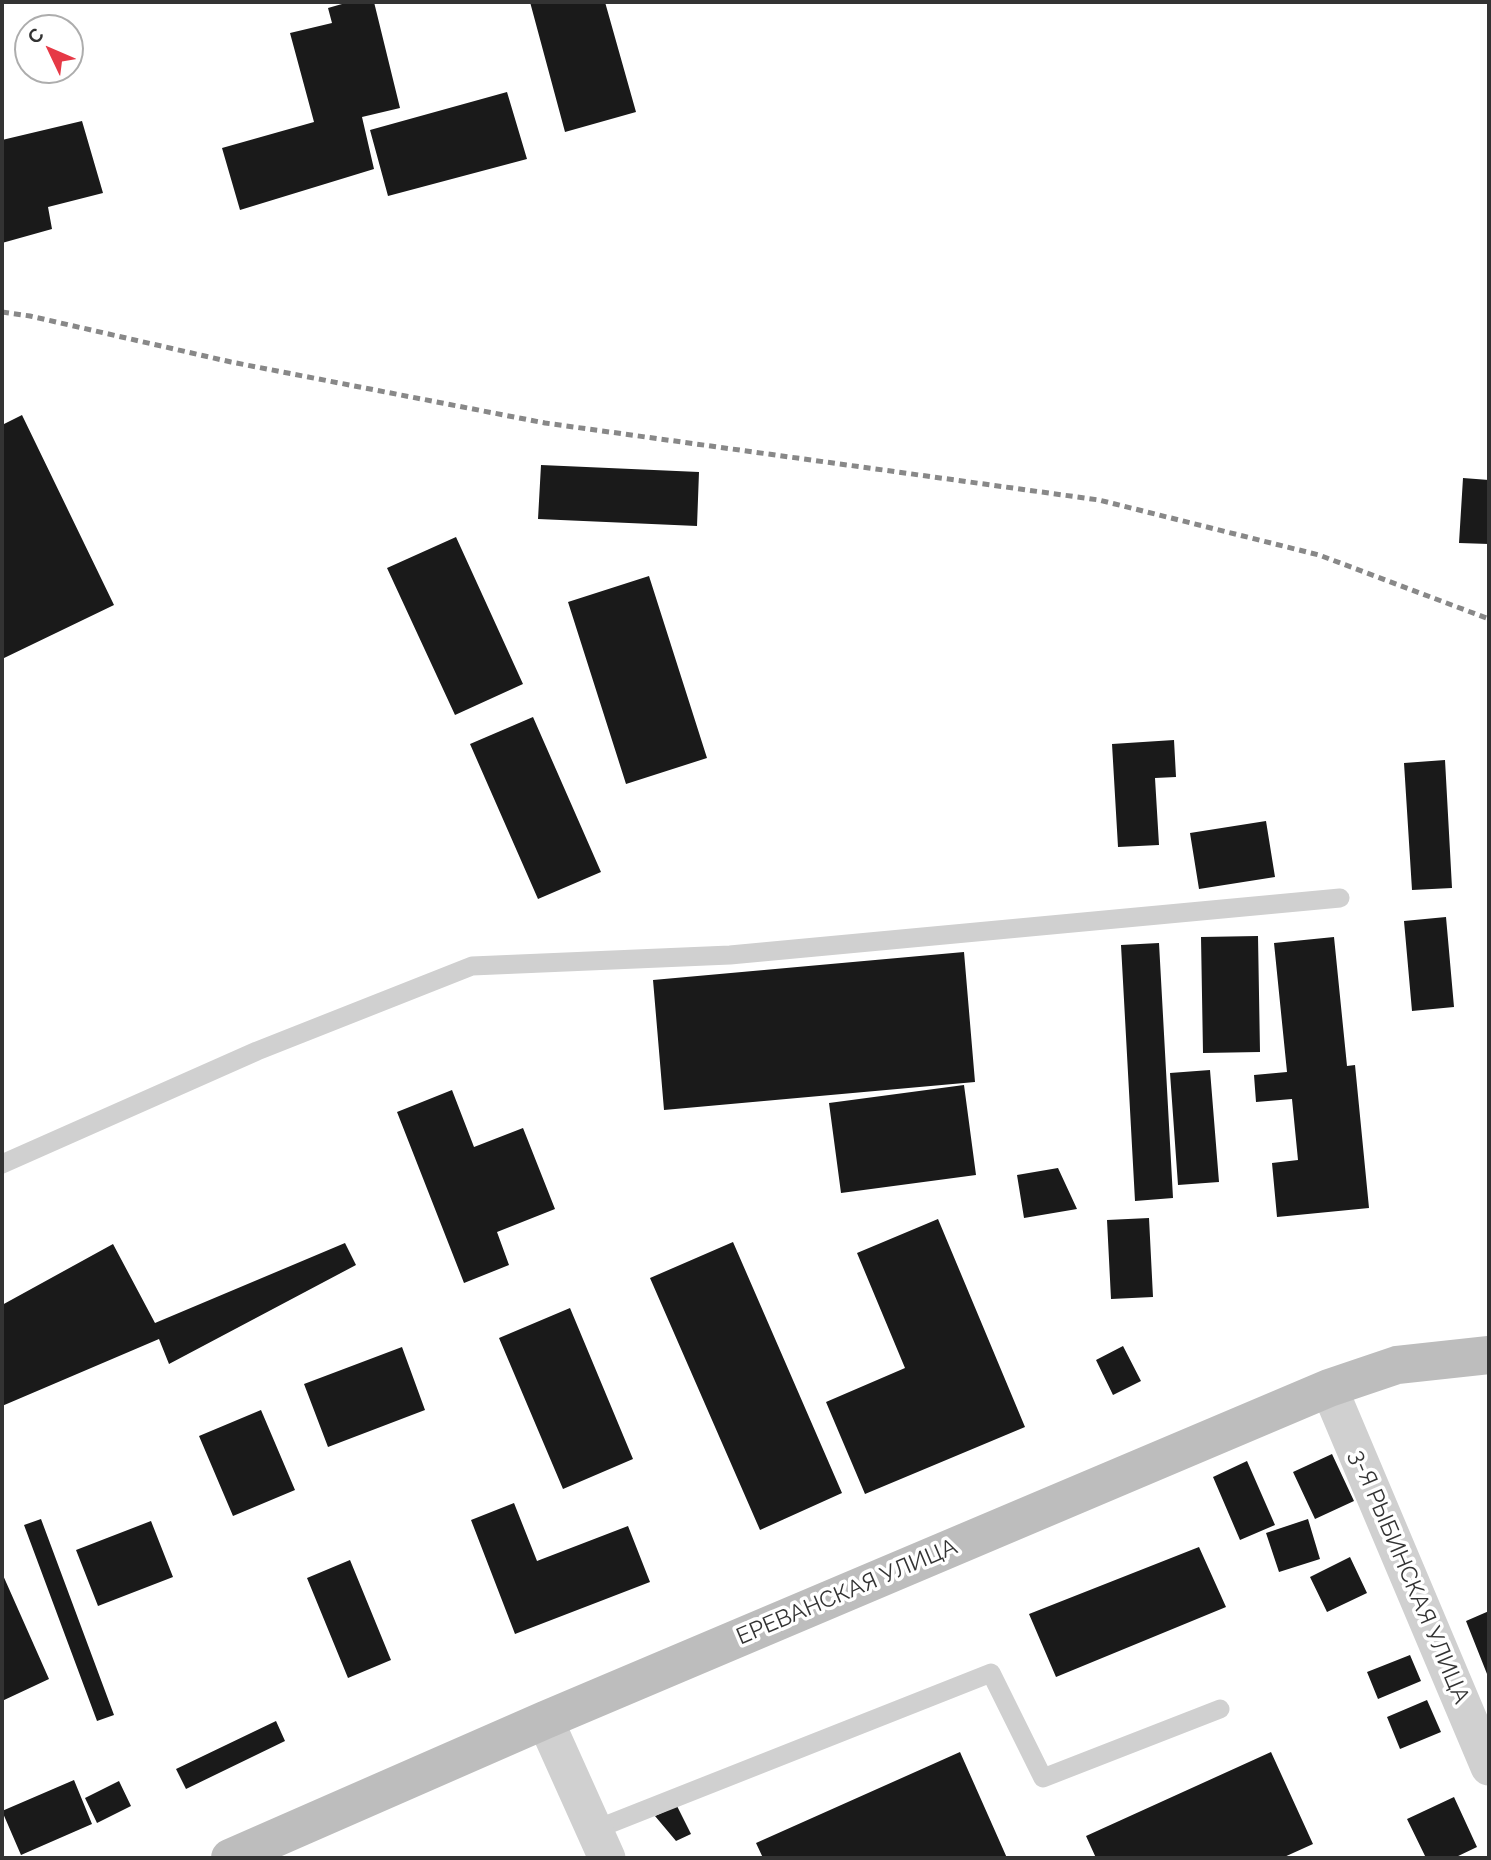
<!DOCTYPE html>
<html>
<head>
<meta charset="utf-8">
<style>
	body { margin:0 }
	#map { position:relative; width:1491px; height:1860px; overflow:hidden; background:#fff; font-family:Raleway,sans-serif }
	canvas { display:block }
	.frame { position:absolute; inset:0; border:4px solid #333; pointer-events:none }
	.north { position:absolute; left:14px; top:14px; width:70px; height:70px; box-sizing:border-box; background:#fff; border:2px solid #adadad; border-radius:50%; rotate:314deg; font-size:19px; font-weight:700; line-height:28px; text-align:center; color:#333 }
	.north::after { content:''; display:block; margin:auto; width:24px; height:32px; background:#e63946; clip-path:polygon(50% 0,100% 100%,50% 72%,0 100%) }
</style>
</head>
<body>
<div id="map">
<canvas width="1491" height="1860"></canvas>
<div class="frame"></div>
<div class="north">С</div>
</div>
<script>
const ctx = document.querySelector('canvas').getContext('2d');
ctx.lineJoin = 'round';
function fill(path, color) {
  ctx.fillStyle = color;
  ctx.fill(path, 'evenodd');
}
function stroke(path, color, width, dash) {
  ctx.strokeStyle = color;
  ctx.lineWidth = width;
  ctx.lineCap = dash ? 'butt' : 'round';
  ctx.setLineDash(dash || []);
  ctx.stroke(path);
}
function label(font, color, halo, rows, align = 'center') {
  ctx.font = font + ' Raleway,sans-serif';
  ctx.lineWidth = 7;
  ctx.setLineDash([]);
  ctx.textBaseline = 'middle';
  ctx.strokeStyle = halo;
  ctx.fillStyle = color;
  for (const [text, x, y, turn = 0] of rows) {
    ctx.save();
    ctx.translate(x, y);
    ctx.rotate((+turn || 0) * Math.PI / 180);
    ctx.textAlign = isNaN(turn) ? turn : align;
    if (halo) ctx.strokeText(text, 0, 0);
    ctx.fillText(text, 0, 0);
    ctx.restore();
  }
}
fill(new Path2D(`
	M 349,2 L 374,2 L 400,108 L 362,117 L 374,169 L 240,210 L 222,148 L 314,122 L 290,33 L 332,23 L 328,8 Z
	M 530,2 L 605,2 L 636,112 L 565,132 Z
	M 507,92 L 527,159 L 388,196 L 370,130 Z
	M 82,121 L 103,193 L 48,207 L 52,229 L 2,243 L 2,140 Z
	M 22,415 L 114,605 L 2,659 L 2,425 Z
	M 541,465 L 699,472 L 697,526 L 538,519 Z
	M 1463,478 L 1489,480 L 1489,544 L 1459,543 Z
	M 456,537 L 523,684 L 455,715 L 387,568 Z
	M 649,576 L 707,758 L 626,784 L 568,602 Z
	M 533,717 L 601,872 L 538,899 L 470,744 Z
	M 1174,740 L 1176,777 L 1155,778 L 1159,845 L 1118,847 L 1112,744 Z
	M 1445,760 L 1452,888 L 1412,890 L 1404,763 Z
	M 1266,821 L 1275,877 L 1199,889 L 1190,833 Z
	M 1446,917 L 1454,1007 L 1412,1011 L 1404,921 Z
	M 1258,936 L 1260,1052 L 1203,1053 L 1201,937 Z
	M 1334,937 L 1347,1066 L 1355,1065 L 1369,1208 L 1277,1217 L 1272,1163 L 1298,1160 L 1292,1099 L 1256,1102 L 1254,1075 L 1287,1072 L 1274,943 Z
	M 1159,943 L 1173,1198 L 1135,1201 L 1121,945 Z
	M 964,952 L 975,1082 L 664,1110 L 653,980 Z
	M 1210,1070 L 1219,1182 L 1178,1185 L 1170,1073 Z
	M 964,1085 L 976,1175 L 841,1193 L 829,1103 Z
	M 452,1090 L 474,1147 L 523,1128 L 555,1209 L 497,1232 L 509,1265 L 464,1283 L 397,1112 Z
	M 1058,1168 L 1077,1209 L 1024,1218 L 1017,1175 Z
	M 1149,1218 L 1153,1297 L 1111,1299 L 1107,1220 Z
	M 938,1219 L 1025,1427 L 865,1494 L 826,1402 L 905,1368 L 857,1253 Z
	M 733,1242 L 842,1493 L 760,1530 L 650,1278 Z
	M 345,1243 L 356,1265 L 169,1364 L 159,1339 L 2,1406 L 2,1305 L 113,1244 L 155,1323 Z
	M 570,1308 L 633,1459 L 563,1489 L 499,1338 Z
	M 1123,1346 L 1141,1381 L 1113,1395 L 1096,1360 Z
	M 402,1347 L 425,1410 L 328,1447 L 304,1384 Z
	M 261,1410 L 295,1490 L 233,1516 L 199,1436 Z
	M 1332,1454 L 1354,1501 L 1315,1519 L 1293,1472 Z
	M 1247,1461 L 1275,1525 L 1240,1540 L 1213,1477 Z
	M 514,1503 L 537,1561 L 628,1526 L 650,1582 L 515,1634 L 471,1520 Z
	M 41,1519 L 114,1715 L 97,1721 L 24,1525 Z
	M 1308,1519 L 1320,1559 L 1279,1572 L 1266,1533 Z
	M 151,1521 L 173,1577 L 98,1606 L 76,1550 Z
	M 1199,1547 L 1226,1607 L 1056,1677 L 1029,1614 Z
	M 1350,1557 L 1367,1593 L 1327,1612 L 1310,1577 Z
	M 350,1560 L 391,1660 L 348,1678 L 307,1578 Z
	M 2,1573 L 49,1679 L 2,1701 Z
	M 1489,1611 L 1489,1679 L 1466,1621 Z
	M 1410,1655 L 1421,1681 L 1378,1699 L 1367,1672 Z
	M 1427,1700 L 1441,1732 L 1400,1749 L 1387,1717 Z
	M 276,1721 L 285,1741 L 186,1789 L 176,1769 Z
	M 960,1752 L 1007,1858 L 763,1858 L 756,1843 Z
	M 1271,1752 L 1313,1844 L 1282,1858 L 1096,1858 L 1086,1836 Z
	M 74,1780 L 92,1824 L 21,1855 L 2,1811 Z
	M 119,1781 L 131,1806 L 97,1823 L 85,1798 Z
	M 1454,1797 L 1477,1847 L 1454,1858 L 1426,1858 L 1407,1819 Z
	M 677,1806 L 691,1834 L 676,1841 L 655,1816 Z`), '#1a1a1a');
stroke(new Path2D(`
	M 2,1164 L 257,1051 L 472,966 L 730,955 L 1340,898
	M 594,1830 L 991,1673 L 1043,1778 L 1220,1709`), '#d0d0d0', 19);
stroke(new Path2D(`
	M 1329,1388 L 1489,1767
	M 545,1720 L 607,1858`), '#d0d0d0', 37);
stroke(new Path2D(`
	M 230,1858 L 545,1720 L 1329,1388 L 1397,1365 L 1489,1355`), '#bdbdbd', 38);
stroke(new Path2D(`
	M 2,312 L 30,316 L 231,362 L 545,423 L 1099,500 L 1319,555 L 1489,619`), '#888', 5, [7, 5]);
label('23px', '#333', '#fff', [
	["3-Я РЫБИНСКАЯ УЛИЦА",1409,1577,67],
	["ЕРЕВАНСКАЯ УЛИЦА",847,1592,-23]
]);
</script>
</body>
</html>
